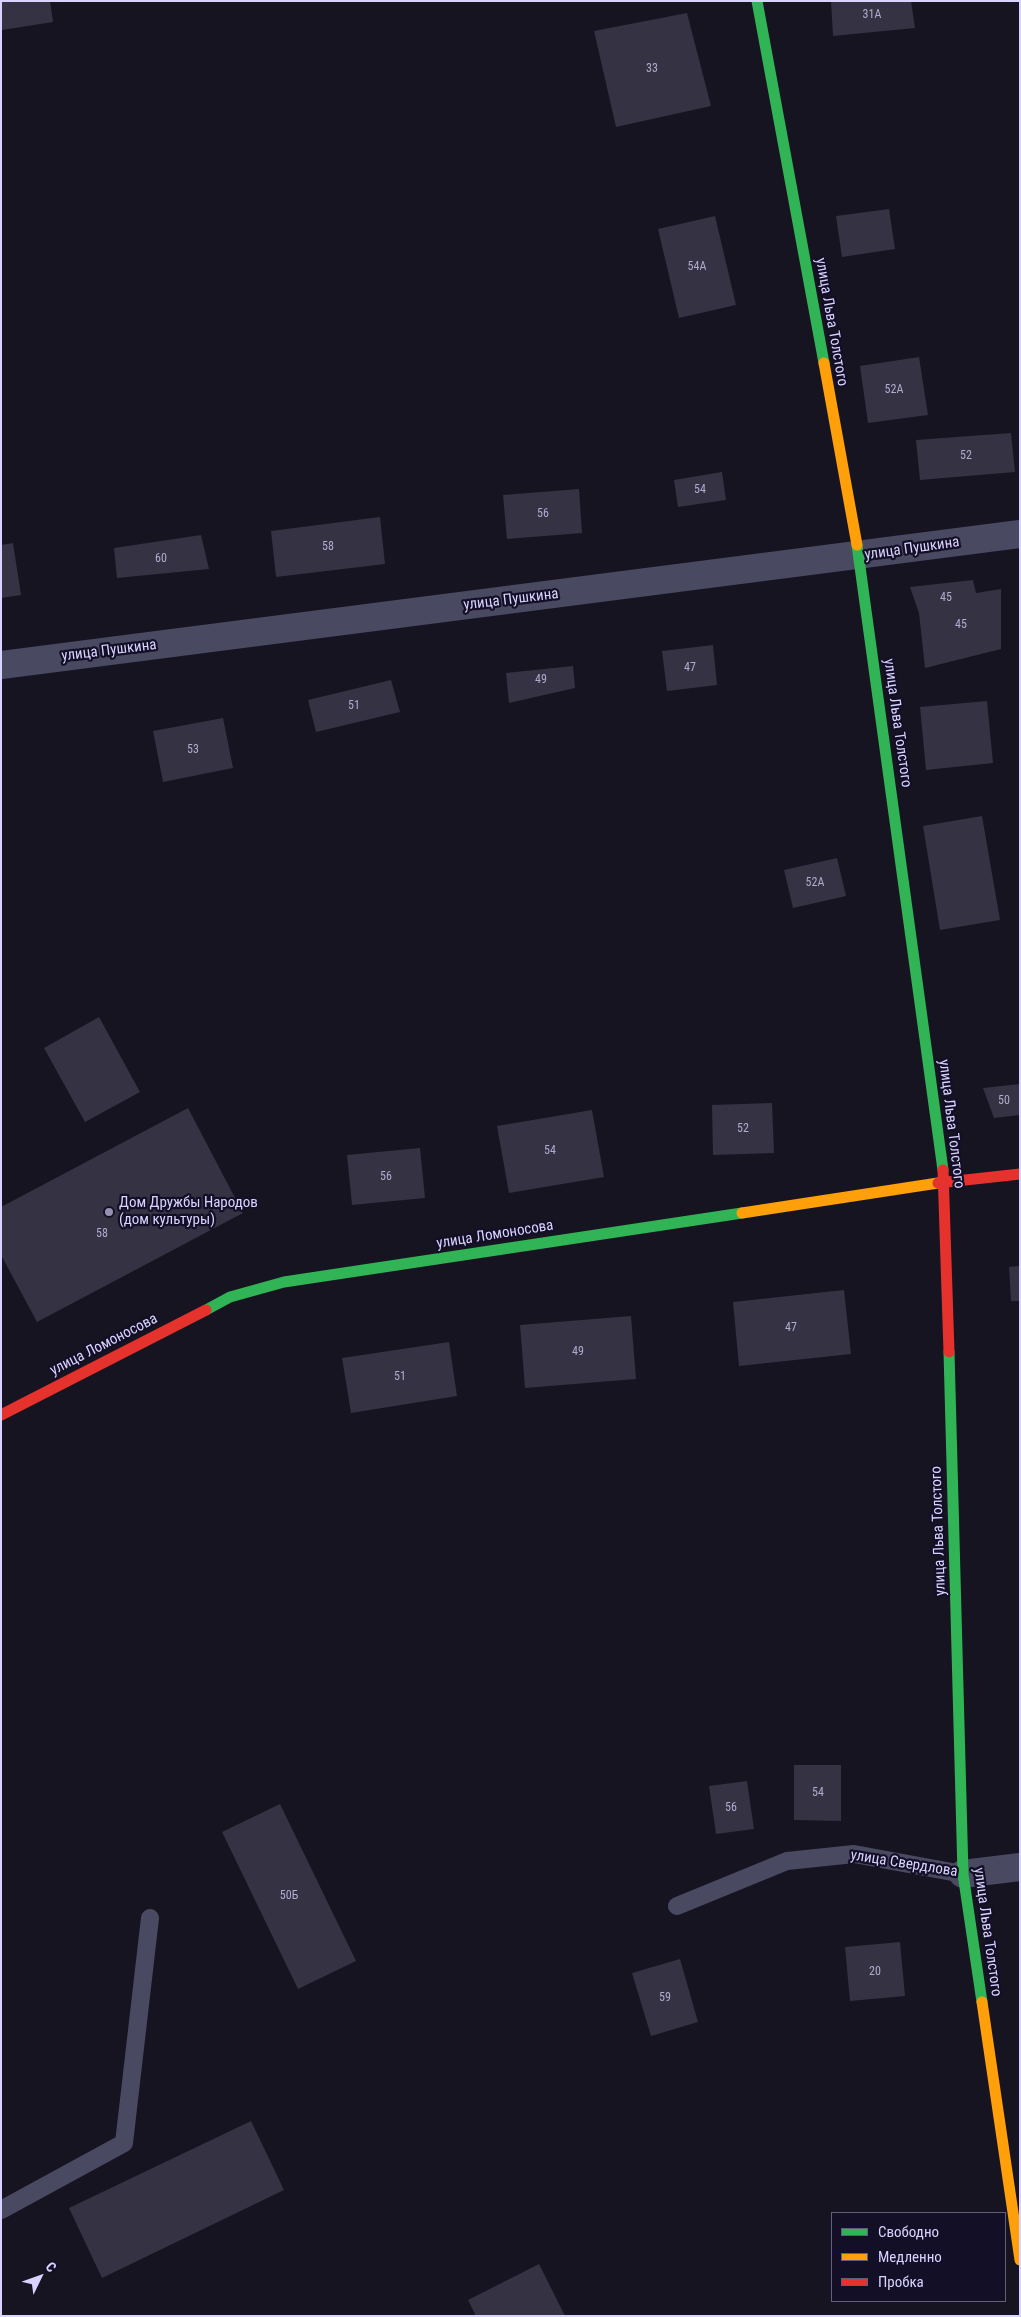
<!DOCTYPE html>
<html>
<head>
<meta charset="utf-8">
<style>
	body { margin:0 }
	#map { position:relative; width:1021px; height:2317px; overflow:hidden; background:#161421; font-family:"Roboto Condensed",sans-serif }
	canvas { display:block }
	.frame { position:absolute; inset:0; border:2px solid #d9d4ff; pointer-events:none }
	.legend { position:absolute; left:831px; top:2212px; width:175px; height:90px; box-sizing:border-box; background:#130f26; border:1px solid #625e7d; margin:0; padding:6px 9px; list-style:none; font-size:15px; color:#d9d4ff }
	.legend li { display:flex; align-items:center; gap:10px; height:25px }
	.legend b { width:25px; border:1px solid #625e7d }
	.north { position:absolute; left:15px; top:2252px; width:50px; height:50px; -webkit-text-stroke:4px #130f26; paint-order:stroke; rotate:48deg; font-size:14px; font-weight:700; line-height:20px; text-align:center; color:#d9d4ff }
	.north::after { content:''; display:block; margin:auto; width:18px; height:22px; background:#d9d4ff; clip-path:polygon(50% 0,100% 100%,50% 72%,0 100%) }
</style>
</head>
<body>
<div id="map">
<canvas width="1021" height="2317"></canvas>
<div class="frame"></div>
<ul class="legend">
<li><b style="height:6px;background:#30b455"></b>Свободно</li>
<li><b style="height:6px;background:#ff9f0a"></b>Медленно</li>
<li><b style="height:6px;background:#e5322d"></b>Пробка</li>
</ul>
<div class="north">С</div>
</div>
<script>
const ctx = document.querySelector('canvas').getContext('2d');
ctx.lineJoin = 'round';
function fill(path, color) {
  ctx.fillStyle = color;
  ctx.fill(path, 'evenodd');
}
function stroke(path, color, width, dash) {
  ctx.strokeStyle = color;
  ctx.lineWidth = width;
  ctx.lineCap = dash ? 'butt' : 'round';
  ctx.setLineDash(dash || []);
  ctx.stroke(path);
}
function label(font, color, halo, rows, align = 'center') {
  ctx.font = font + ' "Roboto Condensed",sans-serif';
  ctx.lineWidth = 4.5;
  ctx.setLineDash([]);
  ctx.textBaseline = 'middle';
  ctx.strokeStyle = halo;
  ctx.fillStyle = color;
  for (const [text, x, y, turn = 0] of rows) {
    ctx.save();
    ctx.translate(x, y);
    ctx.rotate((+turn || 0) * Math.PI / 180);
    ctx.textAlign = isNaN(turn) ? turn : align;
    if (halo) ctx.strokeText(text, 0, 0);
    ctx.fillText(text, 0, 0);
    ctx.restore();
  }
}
fill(new Path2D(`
	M 1,1 L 50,1 L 53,22 L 2,30 Z
	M 831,1 L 911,1 L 915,28 L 833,36 Z
	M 687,13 L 711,106 L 616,127 L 594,31 Z
	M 889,209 L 895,249 L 842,257 L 836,216 Z
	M 715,216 L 736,305 L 679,318 L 658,229 Z
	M 919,357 L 928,415 L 868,423 L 860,366 Z
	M 1011,433 L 1015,472 L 920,480 L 916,440 Z
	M 722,472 L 726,500 L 678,507 L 674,480 Z
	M 579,489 L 582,533 L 507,539 L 503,495 Z
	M 380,517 L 385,564 L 276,577 L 271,531 Z
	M 201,535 L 209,569 L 117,578 L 114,548 Z
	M 13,543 L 21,595 L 1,598 L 1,545 Z
	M 973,580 L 976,593 L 1001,589 L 1001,649 L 925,668 L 919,613 L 910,587 Z
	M 713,645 L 717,685 L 667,691 L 662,651 Z
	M 573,666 L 575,688 L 509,703 L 506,673 Z
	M 391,680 L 400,712 L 316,732 L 308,700 Z
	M 987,701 L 993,763 L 926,770 L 920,707 Z
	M 223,718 L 233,768 L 163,782 L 153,731 Z
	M 982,816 L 1000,920 L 940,930 L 923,826 Z
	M 837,858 L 846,896 L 793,908 L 784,870 Z
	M 99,1017 L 140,1092 L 85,1122 L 44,1048 Z
	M 1020,1084 L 1020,1115 L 994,1118 L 983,1088 Z
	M 772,1103 L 774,1153 L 713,1155 L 712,1105 Z
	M 188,1108 L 243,1213 L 37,1322 L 1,1255 L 1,1207 Z
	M 592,1110 L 604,1177 L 509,1193 L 497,1126 Z
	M 420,1148 L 425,1198 L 352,1205 L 347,1155 Z
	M 1020,1266 L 1020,1301 L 1011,1301 L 1009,1267 Z
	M 844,1290 L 851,1354 L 739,1366 L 733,1302 Z
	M 631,1316 L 636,1379 L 525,1388 L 520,1325 Z
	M 449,1342 L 457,1396 L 351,1413 L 342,1358 Z
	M 794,1765 L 841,1765 L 841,1821 L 794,1820 Z
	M 747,1781 L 754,1829 L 716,1834 L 709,1786 Z
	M 280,1804 L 356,1961 L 298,1989 L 222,1832 Z
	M 900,1942 L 905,1996 L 850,2001 L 845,1947 Z
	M 680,1959 L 698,2022 L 651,2036 L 632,1973 Z
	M 251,2121 L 284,2190 L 102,2278 L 69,2208 Z
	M 539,2264 L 565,2316 L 476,2316 L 468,2300 Z`), '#343243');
stroke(new Path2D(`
	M 677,1906 L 787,1861 L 854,1854 L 963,1874
	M 1,2210 L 124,2143 L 150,1918`), '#4a4962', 18);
stroke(new Path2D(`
	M 1,665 L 1020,534
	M 963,1874 L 1020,1867`), '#4a4962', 28);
stroke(new Path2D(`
	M 757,1 L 824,363
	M 857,545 L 943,1170
	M 206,1310 L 230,1297 L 284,1282 L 742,1213
	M 949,1352 L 963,1874 L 982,2002`), '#30b455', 11);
stroke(new Path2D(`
	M 824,363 L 857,545
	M 742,1213 L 938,1183
	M 982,2002 L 1020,2260`), '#ff9f0a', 11);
stroke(new Path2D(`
	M 943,1170 L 949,1352
	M 938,1183 L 1020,1174
	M 1,1415 L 206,1310`), '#e5322d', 11);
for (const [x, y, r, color] of [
	[109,1212,5,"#9591b1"]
]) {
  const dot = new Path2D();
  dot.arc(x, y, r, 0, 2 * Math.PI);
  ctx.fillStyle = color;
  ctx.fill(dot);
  stroke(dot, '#130f26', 2);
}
label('12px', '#b0acd0', null, [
	["31А",872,15],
	["33",652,69],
	["54А",697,267],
	["52А",894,390],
	["52",966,456],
	["54",700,490],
	["56",543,514],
	["58",328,547],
	["60",161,559],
	["45",946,598],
	["45",961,625],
	["47",690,668],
	["49",541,680],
	["51",354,706],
	["53",193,750],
	["52А",815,883],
	["50",1004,1101],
	["52",743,1129],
	["54",550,1151],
	["56",386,1177],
	["58",102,1234],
	["47",791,1328],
	["49",578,1352],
	["51",400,1377],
	["54",818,1793],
	["56",731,1808],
	["50Б",289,1896],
	["20",875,1972],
	["59",665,1998]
]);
label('15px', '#d9d4ff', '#130f26', [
	["улица Льва Толстого",831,322,80],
	["улица Пушкина",912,549,-8],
	["улица Пушкина",511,600,-7],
	["улица Пушкина",109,651,-7],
	["улица Льва Толстого",897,723,82],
	["улица Льва Толстого",951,1124,83],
	["улица Ломоносова",495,1235,-9],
	["улица Ломоносова",104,1345,-27],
	["улица Льва Толстого",939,1531,-92],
	["улица Свердлова",904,1864,9],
	["улица Льва Толстого",987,1932,82]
]);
label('15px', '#d9d4ff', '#130f26', [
	["Дом Дружбы Народов",119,1203],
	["(дом культуры)",119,1220]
], 'left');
</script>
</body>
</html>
